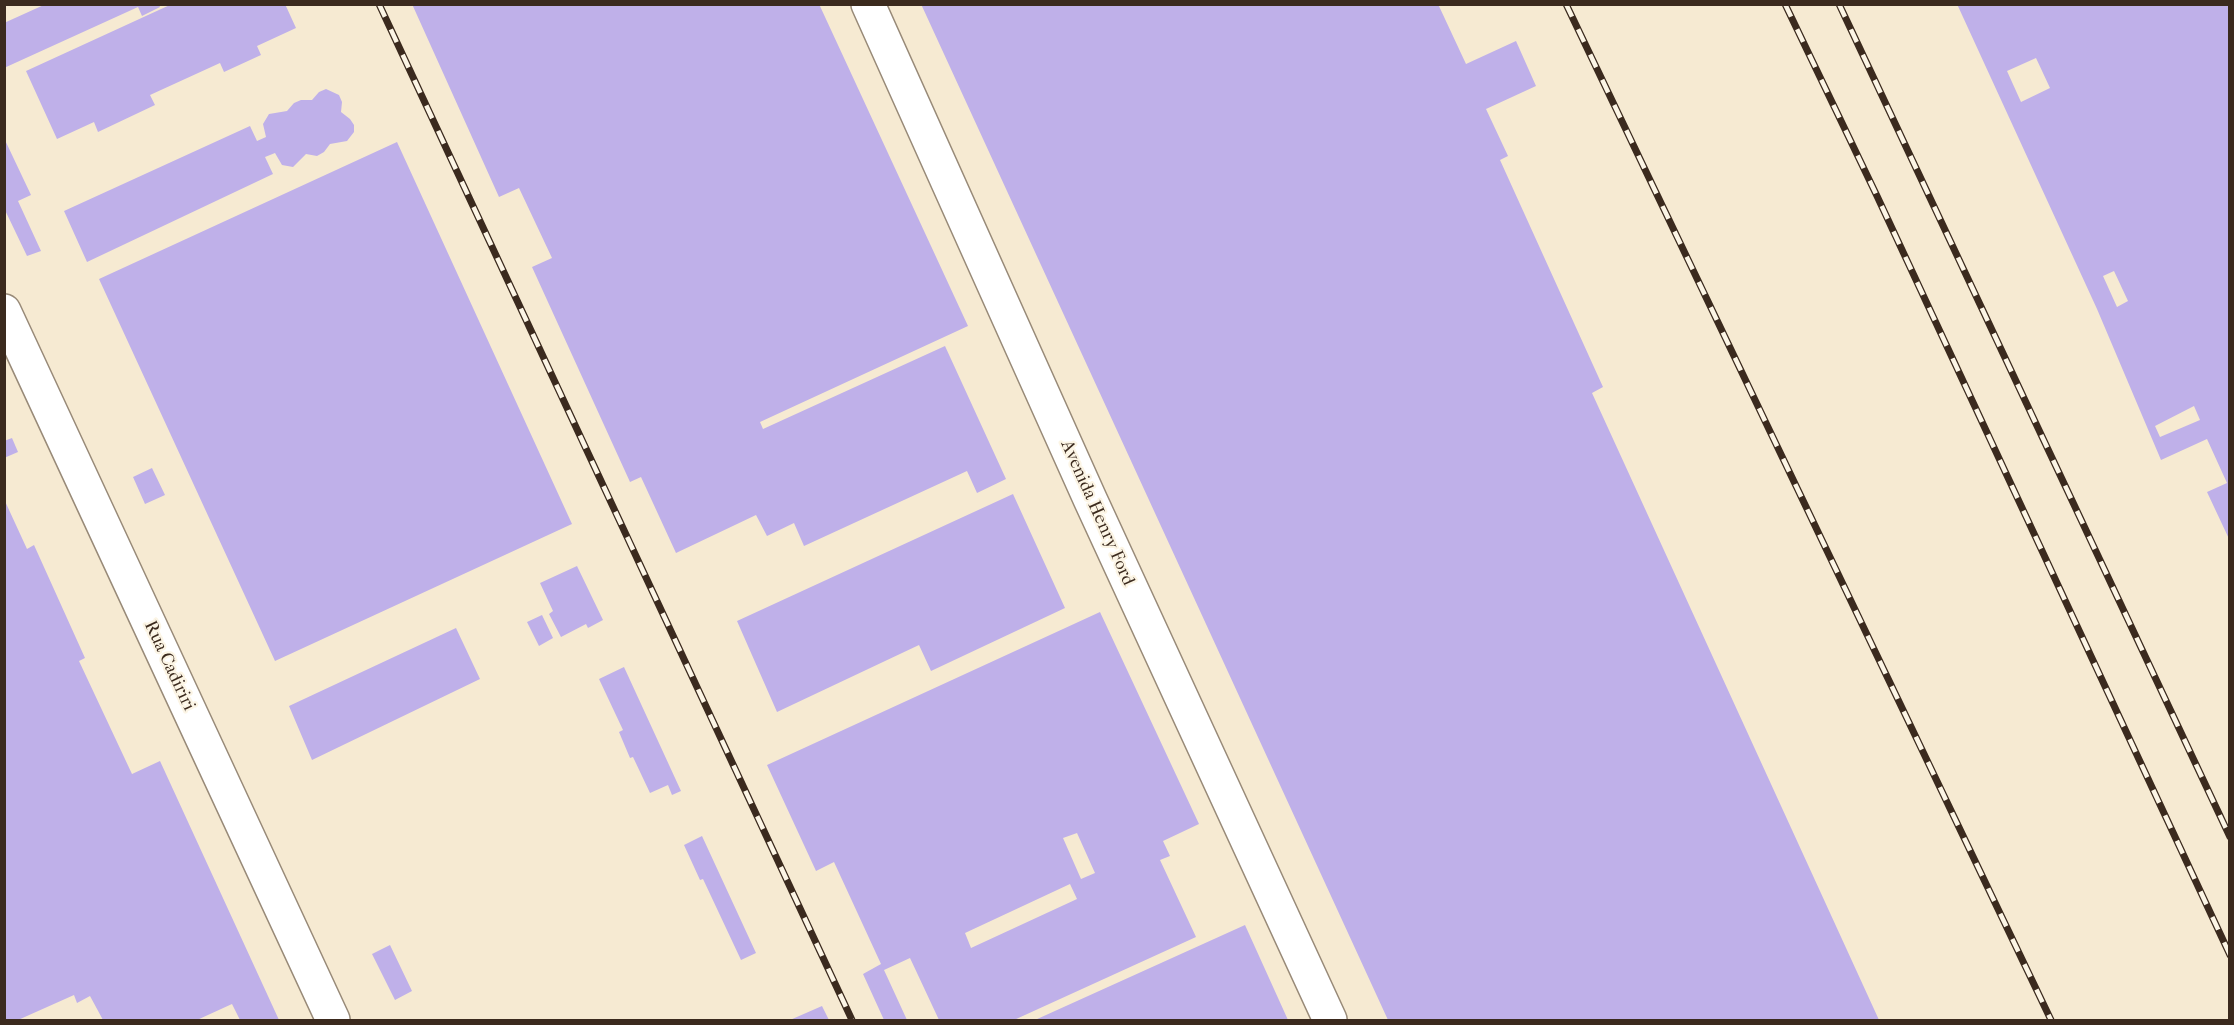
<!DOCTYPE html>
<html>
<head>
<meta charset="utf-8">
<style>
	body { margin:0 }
	#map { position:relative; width:2234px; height:1025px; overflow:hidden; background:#f6ead2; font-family:"IM FELL French Canon",serif }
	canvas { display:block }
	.frame { position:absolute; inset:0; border:6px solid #3b2a1e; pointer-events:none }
</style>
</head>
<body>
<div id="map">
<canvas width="2234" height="1025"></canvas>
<div class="frame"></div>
</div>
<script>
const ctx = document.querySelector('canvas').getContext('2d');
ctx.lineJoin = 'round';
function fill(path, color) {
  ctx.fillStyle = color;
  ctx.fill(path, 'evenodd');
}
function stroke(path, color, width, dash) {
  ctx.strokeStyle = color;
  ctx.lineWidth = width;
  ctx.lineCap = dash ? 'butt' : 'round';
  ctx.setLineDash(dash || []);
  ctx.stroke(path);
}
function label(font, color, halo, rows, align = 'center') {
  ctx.font = font + ' "IM FELL French Canon",serif';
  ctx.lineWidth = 4.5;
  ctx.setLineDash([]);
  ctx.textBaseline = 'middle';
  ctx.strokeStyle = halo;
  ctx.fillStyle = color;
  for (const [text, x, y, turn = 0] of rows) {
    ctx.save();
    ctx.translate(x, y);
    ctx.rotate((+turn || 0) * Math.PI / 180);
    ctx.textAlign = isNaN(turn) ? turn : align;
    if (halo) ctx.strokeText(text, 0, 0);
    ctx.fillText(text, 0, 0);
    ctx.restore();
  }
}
fill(new Path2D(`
	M 46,4 L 159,4 L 160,7 L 142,16 L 138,7 L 4,68 L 4,23 Z
	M 172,4 L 285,4 L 296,28 L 257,46 L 261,55 L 224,72 L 220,63 L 150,95 L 155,105 L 98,132 L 94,122 L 57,139 L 26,71 Z
	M 412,4 L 819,4 L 968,326 L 760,422 L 763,429 L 945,346 L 1006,479 L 977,493 L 967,471 L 804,546 L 794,523 L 767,536 L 756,515 L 676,553 L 641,477 L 630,482 L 532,267 L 552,258 L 519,188 L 499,197 Z
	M 921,4 L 1438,4 L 1466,64 L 1516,41 L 1536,86 L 1486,109 L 1508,156 L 1500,160 L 1603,387 L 1592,393 L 1879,1020 L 1388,1020 Z
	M 1957,4 L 2230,4 L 2230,541 L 2207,492 L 2227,483 L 2207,439 L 2161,460 L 2097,309 ZM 2036,58 L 2050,88 L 2021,102 L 2007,71 ZM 2114,271 L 2128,301 L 2117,307 L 2103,276 ZM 2194,406 L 2200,420 L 2160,437 L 2155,426 Z
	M 326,89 L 339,95 L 342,102 L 341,112 L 350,119 L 354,125 L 354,132 L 347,141 L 330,144 L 324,152 L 317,156 L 306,154 L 293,167 L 282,165 L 275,153 L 265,157 L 273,174 L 87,262 L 64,211 L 250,126 L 257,141 L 266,137 L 263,124 L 269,114 L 287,111 L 294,103 L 301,100 L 312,100 L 319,92 Z
	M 4,138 L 31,195 L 18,201 L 41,251 L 27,256 L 4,208 Z
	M 397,142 L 572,524 L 275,661 L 99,279 Z
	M 12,438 L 18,452 L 4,458 L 4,441 Z
	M 152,468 L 165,495 L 145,504 L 133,477 Z
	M 1013,494 L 1065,608 L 931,671 L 919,645 L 777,712 L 737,621 Z
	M 4,499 L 27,549 L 34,545 L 85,658 L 79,661 L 132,774 L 160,761 L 279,1020 L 240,1020 L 232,1004 L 197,1020 L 103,1020 L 90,996 L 77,1003 L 74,995 L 18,1020 L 4,1020 Z
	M 577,566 L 603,620 L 588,628 L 586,624 L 561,637 L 549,614 L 553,611 L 540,583 Z
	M 1100,612 L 1199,824 L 1163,841 L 1170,856 L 1160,860 L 1196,937 L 1014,1020 L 939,1020 L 910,958 L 884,970 L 907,1020 L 884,1020 L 863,974 L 881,964 L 834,862 L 816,871 L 767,765 ZM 1077,833 L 1095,873 L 1081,879 L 1063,838 ZM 1070,884 L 1077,899 L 971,948 L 965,933 Z
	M 542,615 L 553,638 L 539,646 L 527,622 Z
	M 456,628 L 480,679 L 312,760 L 289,706 Z
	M 624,667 L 681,791 L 672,795 L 668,785 L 650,793 L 633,757 L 630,758 L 619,732 L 623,730 L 599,679 Z
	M 702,836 L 756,953 L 741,960 L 703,879 L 700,880 L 684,845 Z
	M 1245,925 L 1288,1020 L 1035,1020 Z
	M 390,945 L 412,991 L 395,1000 L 372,954 Z
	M 822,1006 L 829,1020 L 790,1020 Z`), '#bfb0e9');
const minor = new Path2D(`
	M 868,4 L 1090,499 L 1330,1020
	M 4,311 L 333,1020`);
stroke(minor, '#988a78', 36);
stroke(minor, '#fff', 33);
const rail = new Path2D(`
	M 379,4 L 852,1020
	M 1566,4 L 2051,1020
	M 1785,4 L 1877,196 L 2230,955
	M 1839,4 L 2230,837`);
stroke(rail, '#3b2a1e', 7);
stroke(rail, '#fcf5e5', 4.5, [14]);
label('18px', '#3b2a1e', '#fcf5e5', [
	["Avenida Henry Ford",1097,513,66],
	["Rua Cadiriri",169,666,65]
]);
</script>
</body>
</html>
